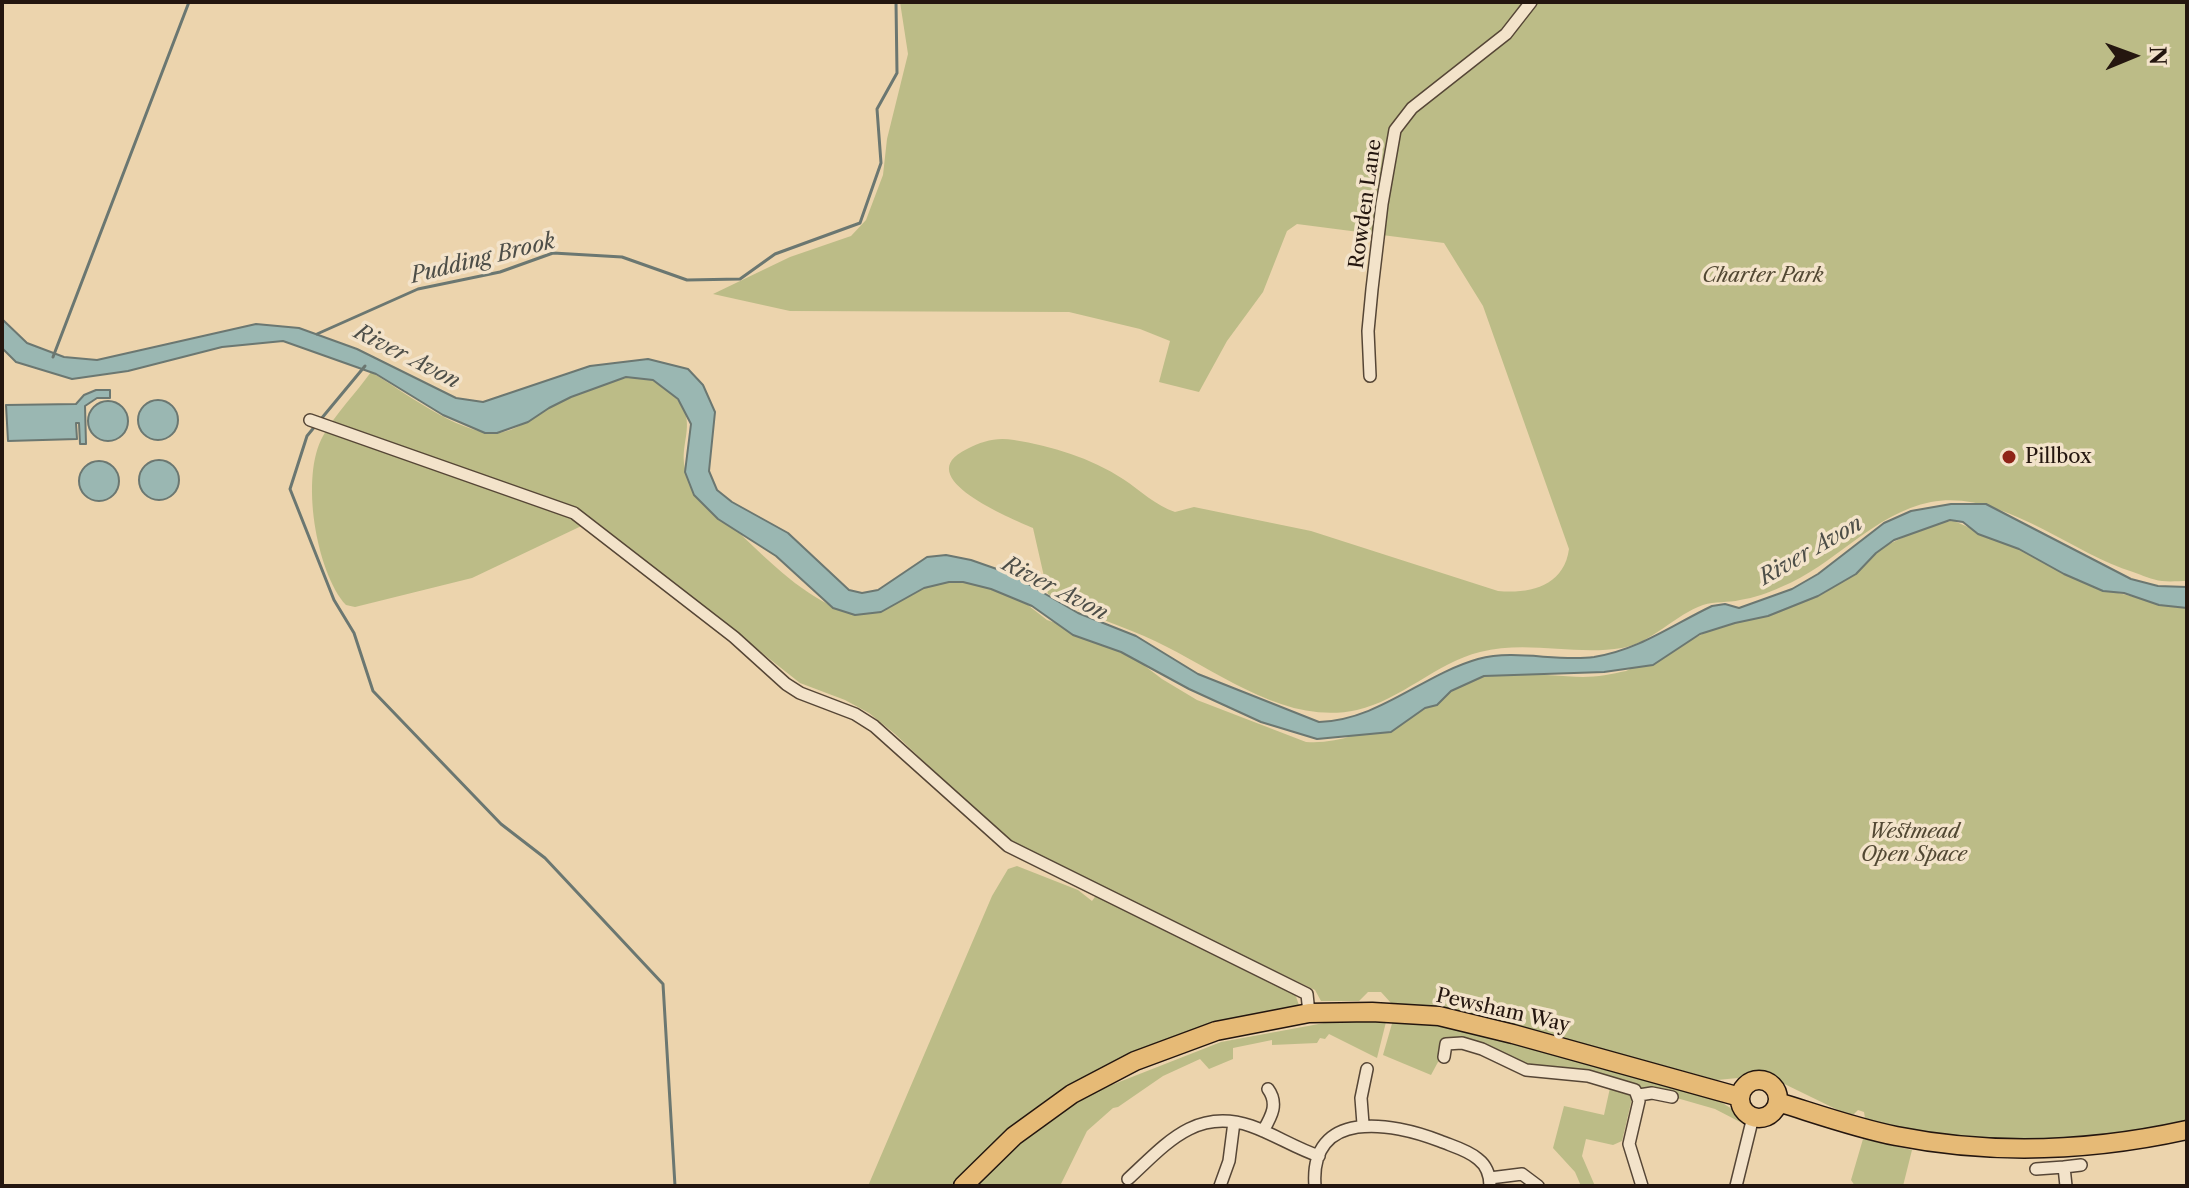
<!DOCTYPE html>
<html>
<head>
<meta charset="utf-8">
<style>
	body { margin:0 }
	#map { position:relative; width:2189px; height:1188px; overflow:hidden; background:#ecd4ad; font-family:"Libre Caslon Text",serif }
	canvas { display:block }
	.frame { position:absolute; inset:0; border:4px solid #24160f; pointer-events:none }
	.north { position:absolute; left:2093px; top:16px; width:80px; height:80px; -webkit-text-stroke:6px #f3e3ca; paint-order:stroke; rotate:89deg; font-size:22px; font-weight:700; line-height:32px; text-align:center; color:#24160f }
	.north::after { content:''; display:block; margin:auto; width:28px; height:36px; background:#24160f; clip-path:polygon(50% 0,100% 100%,50% 72%,0 100%) }
</style>
</head>
<body>
<div id="map">
<canvas width="2189" height="1188"></canvas>
<div class="frame"></div>
<div class="north">N</div>
</div>
<script>
const ctx = document.querySelector('canvas').getContext('2d');
ctx.lineJoin = 'round';
function fill(path, color) {
  ctx.fillStyle = color;
  ctx.fill(path, 'evenodd');
}
function stroke(path, color, width, dash) {
  ctx.strokeStyle = color;
  ctx.lineWidth = width;
  ctx.lineCap = dash ? 'butt' : 'round';
  ctx.setLineDash(dash || []);
  ctx.stroke(path);
}
function label(font, color, halo, rows, align = 'center') {
  ctx.font = font + ' "Libre Caslon Text",serif';
  ctx.lineWidth = 7;
  ctx.setLineDash([]);
  ctx.textBaseline = 'middle';
  ctx.strokeStyle = halo;
  ctx.fillStyle = color;
  for (const [text, x, y, turn = 0] of rows) {
    ctx.save();
    ctx.translate(x, y);
    ctx.rotate((+turn || 0) * Math.PI / 180);
    ctx.textAlign = isNaN(turn) ? turn : align;
    if (halo) ctx.strokeText(text, 0, 0);
    ctx.fillText(text, 0, 0);
    ctx.restore();
  }
}
fill(new Path2D(`
	M 900,2 L 2187,2 L 2187,581 C 2179,581 2170,582 2162,581 C 2152,580 2142,575 2133,572 C 2069,552 2000,489 1931,502 C 1874,513 1834,566 1781,587 C 1768,593 1754,598 1740,600 C 1728,603 1715,601 1703,605 C 1676,614 1652,643 1622,648 C 1575,656 1528,640 1480,652 C 1436,663 1401,700 1357,710 C 1281,727 1210,664 1144,636 C 1112,622 1079,613 1048,594 L 1033,528 C 1011,518 908,477 967,449 C 983,441 996,437 1014,440 C 1052,446 1091,458 1123,479 C 1140,490 1156,506 1175,512 L 1194,507 L 1311,531 L 1498,591 C 1530,594 1564,586 1569,549 L 1483,306 L 1444,243 L 1297,224 L 1287,231 L 1263,292 L 1227,341 L 1199,392 L 1159,382 L 1170,341 L 1140,329 L 1069,312 L 790,311 L 713,294 L 790,257 L 851,236 L 866,220 L 883,175 L 887,139 L 908,54 Z
	M 371,372 C 403,391 458,434 496,433 C 516,432 533,417 550,407 C 574,393 625,370 653,379 C 658,381 663,387 667,390 C 709,422 668,448 692,483 C 702,499 720,513 733,527 C 766,558 796,590 838,609 L 962,571 L 997,581 L 1047,620 L 1116,644 L 1162,679 L 1197,700 L 1306,742 C 1367,746 1411,700 1466,681 C 1501,669 1546,676 1583,677 C 1597,677 1612,674 1626,671 L 1935,522 L 1954,521 L 2054,564 L 2098,588 L 2179,608 L 2187,607 L 2187,1123 L 2047,1143 L 1911,1133 L 1869,1121 L 1865,1118 L 1864,1112 L 1858,1110 L 1854,1114 L 1846,1114 L 1768,1076 L 1750,1072 L 1738,1078 L 1717,1080 L 1459,1010 L 1391,1003 L 1381,992 L 1368,992 L 1359,1001 L 1321,1001 L 1315,990 L 1010,844 L 895,734 L 869,713 L 845,700 L 800,683 L 594,520 L 472,578 L 355,607 L 346,605 C 316,572 300,476 323,436 C 336,413 356,393 371,372 Z
	M 1017,866 L 1078,890 L 1092,901 L 1097,894 L 1294,991 L 1300,1008 L 1139,1053 L 958,1186 L 868,1186 L 992,896 L 1008,869 Z
	M 1393,1020 C 1500,1028 1612,1070 1716,1099 L 1737,1112 L 1742,1123 L 1715,1109 L 1635,1086 L 1622,1141 L 1613,1145 L 1586,1139 L 1582,1156 L 1595,1186 L 1581,1186 L 1575,1172 L 1553,1148 L 1564,1106 L 1604,1115 L 1612,1079 L 1533,1066 L 1515,1061 L 1494,1048 L 1451,1038 L 1431,1075 L 1383,1055 Z
	M 1335,1021 L 1386,1022 L 1377,1058 L 1329,1034 L 1325,1039 L 1320,1038 L 1317,1043 L 1272,1045 L 1272,1040 L 1233,1048 L 1233,1059 L 1209,1069 L 1200,1059 L 1163,1076 L 1118,1107 L 1113,1108 L 1087,1131 L 1060,1186 L 972,1186 L 1038,1126 L 1086,1095 L 1221,1042 Z
	M 1863,1139 L 1912,1150 L 1903,1186 L 1855,1186 L 1851,1180 Z`), '#bcbc87');
const water = new Path2D(`
	M 2,319 L 27,343 L 64,357 L 97,360 L 256,324 L 299,328 L 357,349 L 456,398 L 483,402 L 590,366 L 648,359 L 688,369 L 703,385 L 715,412 L 709,471 L 717,490 L 732,502 L 788,533 L 849,590 L 862,593 L 878,590 L 927,557 L 946,555 L 971,560 L 1011,574 L 1078,613 L 1136,636 L 1198,674 L 1319,722 C 1379,720 1422,675 1478,659 C 1516,649 1556,662 1594,657 C 1639,650 1672,625 1712,606 L 1725,604 L 1739,608 L 1792,589 L 1818,574 L 1884,523 L 1911,511 L 1951,504 L 1986,504 L 2131,579 L 2158,586 L 2187,587 L 2187,608 L 2159,605 L 2124,593 L 2103,591 L 2064,574 L 2019,549 L 1978,534 L 1963,522 L 1950,520 L 1894,540 L 1876,553 L 1856,574 L 1818,596 L 1768,616 L 1735,623 L 1700,634 L 1653,665 L 1604,672 L 1484,676 L 1451,691 L 1437,705 L 1425,708 L 1391,732 L 1317,739 L 1261,722 L 1189,689 L 1121,652 L 1073,635 L 1032,606 L 991,589 L 963,582 L 949,582 L 924,588 L 881,612 L 855,615 L 833,608 L 776,556 L 718,519 L 694,495 L 685,472 L 691,424 L 678,399 L 653,380 L 626,377 L 571,397 L 549,408 L 528,422 L 497,433 L 485,433 L 443,415 L 376,374 L 283,341 L 222,347 L 128,371 L 72,379 L 16,362 L 2,348 Z
	M 96,390 L 110,390 L 110,398 L 97,398 L 85,406 L 86,444 L 80,444 L 79,423 L 76,423 L 77,439 L 8,441 L 6,405 L 76,404 L 84,395 Z
	M138 420a20 20 0 1 1 40 0a20 20 0 1 1-40 0Z
	M88 421a20 20 0 1 1 40 0a20 20 0 1 1-40 0Z
	M139 480a20 20 0 1 1 40 0a20 20 0 1 1-40 0Z
	M79 481a20 20 0 1 1 40 0a20 20 0 1 1-40 0Z`);
fill(water, '#9ab7b2');
stroke(water, '#6b7771', 2);
stroke(new Path2D(`
	M 317,334 L 418,289 L 500,272 L 553,253 L 622,257 L 687,280 L 740,279 L 775,254 L 860,223 L 881,163 L 877,109 L 897,73 L 896,2
	M 53,357 L 189,2
	M 321,419 L 365,366
	M 316,425 L 307,436 L 290,489 L 334,600 L 354,633 L 373,691 L 501,824 L 545,858 L 663,984 L 675,1186`), '#6b7771', 3);
const street = new Path2D(`
	M 1370,376 L 1368,331 L 1372,289 L 1382,204 L 1395,130 L 1412,108 L 1506,34 L 1531,2
	M 310,420 L 574,513 L 734,637 L 786,684 L 800,693 L 855,714 L 874,726 L 1008,846 L 1307,994 L 1309,1013
	M 1444,1057 L 1446,1044 L 1462,1043 L 1482,1049 L 1526,1070 L 1588,1076 L 1635,1090 L 1639,1101 L 1629,1144 L 1642,1186
	M 1639,1095 L 1652,1093 L 1672,1097
	M 1363,1124 L 1361,1098 L 1367,1069
	M 1263,1131 C 1271,1117 1279,1104 1268,1089
	M 2064,1167 L 2081,1165
	M 2036,1169 L 2064,1167 L 2066,1186
	M 1490,1178 L 1522,1174 L 1538,1186
	M 1128,1179 C 1165,1145 1195,1107 1251,1126 C 1274,1134 1295,1148 1319,1156
	M 1220,1186 L 1229,1161 L 1234,1122
	M 1315,1186 C 1309,1108 1392,1122 1440,1141 C 1452,1146 1468,1150 1478,1159 C 1487,1166 1490,1175 1490,1186
	M 1736,1186 L 1753,1117`);
const primary = new Path2D(`
	M1740 1099a19 19 0 1 1 38 0a19 19 0 1 1-38 0Z
	M 1778,1102 C 1817,1114 1856,1128 1896,1136 C 1992,1155 2092,1151 2187,1130
	M 963,1186 L 1014,1136 L 1072,1094 L 1135,1061 L 1216,1031 L 1309,1013 L 1372,1012 L 1439,1016 L 1513,1034 L 1740,1097`);
stroke(street, '#564636', 14);
stroke(primary, '#24160f', 21);
stroke(street, '#f3e3ca', 11);
stroke(primary, '#e6ba76', 18);
for (const [x, y, r, color] of [
	[2009,457,8,"#8f2418"]
]) {
  const dot = new Path2D();
  dot.arc(x, y, r, 0, 2 * Math.PI);
  ctx.fillStyle = color;
  ctx.fill(dot);
  stroke(dot, '#f3e3ca', 3);
}
label('20px', '#24160f', '#f3e3ca', [
	["Rowden Lane",1366,204,-82],
	["Pewsham Way",1503,1011,13]
]);
label('italic 20px', '#524833', '#f3e3ca', [
	["Charter Park",1763,276],
	["Westmead",1914,832],
	["Open Space",1914,855]
]);
label('20px', '#24160f', '#f3e3ca', [
	["Pillbox",2025,457]
], 'left');
label('italic 22px', '#4d4e48', '#f3e3ca', [
	["Pudding Brook",483,259,-14],
	["River Avon",407,357,27],
	["River Avon",1811,551,-30],
	["River Avon",1055,589,27]
]);
</script>
</body>
</html>
